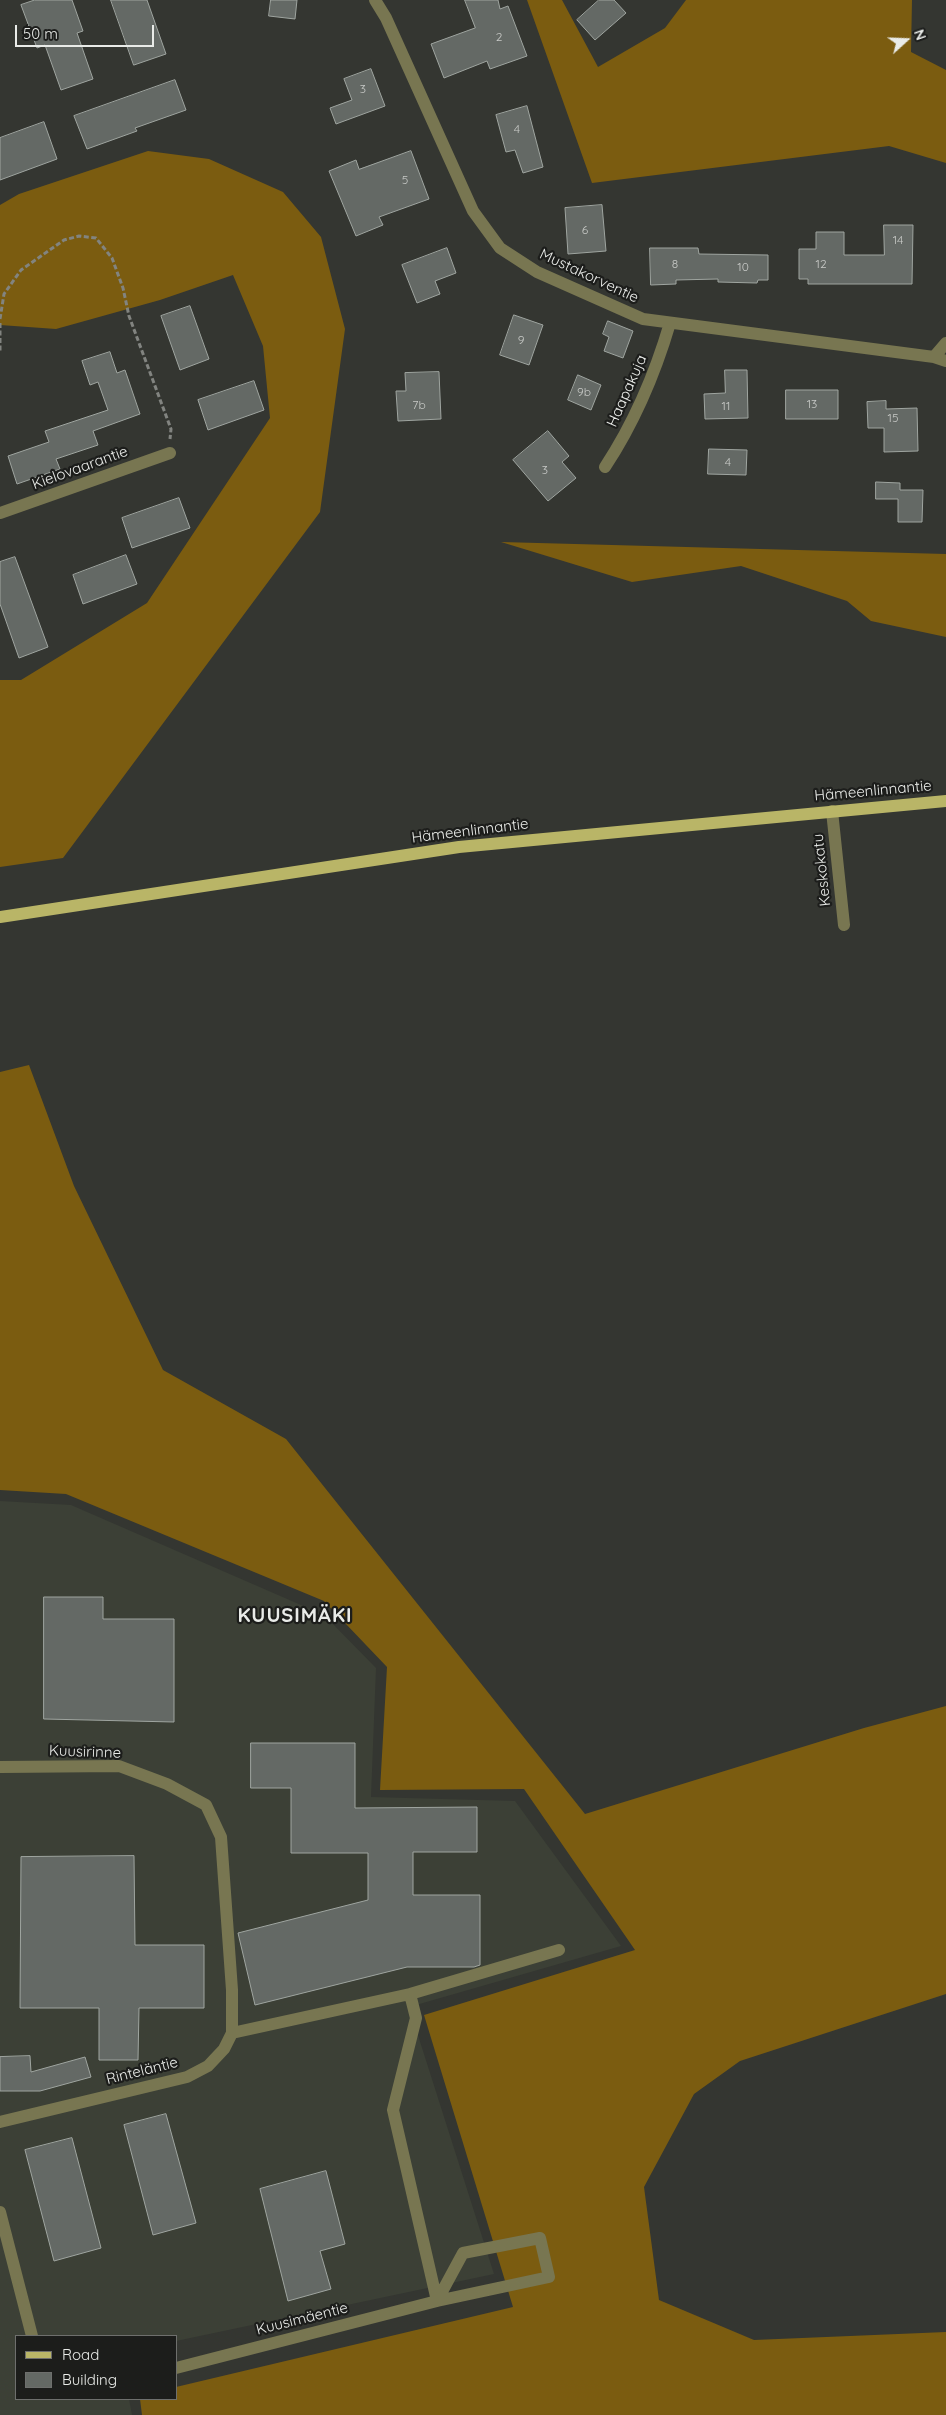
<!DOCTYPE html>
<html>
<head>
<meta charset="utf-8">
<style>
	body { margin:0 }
	#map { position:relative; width:946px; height:2415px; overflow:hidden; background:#343631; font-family:Quicksand,sans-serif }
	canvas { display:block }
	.legend { position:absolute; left:15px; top:2335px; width:162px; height:65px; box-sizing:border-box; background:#1c1d1b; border:1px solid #6e6f6d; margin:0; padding:6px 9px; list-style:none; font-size:15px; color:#e9ebe8 }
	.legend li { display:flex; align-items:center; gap:10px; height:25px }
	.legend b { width:25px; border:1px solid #6e6f6d }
	.north { position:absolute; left:881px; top:15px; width:50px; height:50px; -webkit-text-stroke:4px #1c1d1b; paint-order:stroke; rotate:70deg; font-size:14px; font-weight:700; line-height:20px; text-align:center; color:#e9ebe8 }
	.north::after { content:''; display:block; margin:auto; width:18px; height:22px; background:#e9ebe8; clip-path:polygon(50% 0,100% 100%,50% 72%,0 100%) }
	.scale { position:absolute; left:15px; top:25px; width:139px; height:22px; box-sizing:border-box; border:2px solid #e9ebe8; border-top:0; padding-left:6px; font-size:15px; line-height:18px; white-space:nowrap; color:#e9ebe8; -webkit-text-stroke:4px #1c1d1b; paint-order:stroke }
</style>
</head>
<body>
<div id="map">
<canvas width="946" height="2415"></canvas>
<ul class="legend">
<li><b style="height:6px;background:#b9b567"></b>Road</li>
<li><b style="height:14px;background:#646965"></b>Building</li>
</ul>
<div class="north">N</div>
<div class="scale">50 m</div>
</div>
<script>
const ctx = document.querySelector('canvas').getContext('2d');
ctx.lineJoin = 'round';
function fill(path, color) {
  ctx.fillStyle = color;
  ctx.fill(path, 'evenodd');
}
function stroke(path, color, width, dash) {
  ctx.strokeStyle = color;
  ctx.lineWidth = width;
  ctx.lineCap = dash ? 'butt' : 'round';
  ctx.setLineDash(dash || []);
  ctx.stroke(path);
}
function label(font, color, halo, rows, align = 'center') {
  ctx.font = font + ' Quicksand,sans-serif';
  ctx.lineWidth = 4.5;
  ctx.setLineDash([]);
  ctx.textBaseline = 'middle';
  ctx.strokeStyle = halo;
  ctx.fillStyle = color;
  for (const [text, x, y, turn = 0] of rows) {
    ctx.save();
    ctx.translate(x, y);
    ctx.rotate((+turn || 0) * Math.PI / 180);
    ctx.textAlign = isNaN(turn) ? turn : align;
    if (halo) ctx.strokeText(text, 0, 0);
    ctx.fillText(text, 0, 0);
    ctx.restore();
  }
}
fill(new Path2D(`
	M 0,1501 L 71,1505 L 324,1615 L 376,1668 L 371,1797 L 515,1801 L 621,1946 L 409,2007 L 494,2274 L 176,2341 L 176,2336 L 16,2336 L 16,2399 L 129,2399 L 132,2415 L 0,2415 Z`), '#3c4036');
fill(new Path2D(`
	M 527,0 L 562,0 L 598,67 L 665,28 L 686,0 L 912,0 L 911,52 L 946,70 L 946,163 L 889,146 L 592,183 Z
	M 148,151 L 209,159 L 283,192 L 321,237 L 345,329 L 320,512 L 63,858 L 0,867 L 0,680 L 21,680 L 147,603 L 270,418 L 263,346 L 233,275 L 160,300 L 56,329 L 0,325 L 0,205 L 19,194 Z
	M 501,542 L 946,554 L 946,637 L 871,621 L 847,601 L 741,566 L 632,582 Z
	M 29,1065 L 74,1186 L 163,1370 L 286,1439 L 585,1814 L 864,1728 L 946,1706 L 946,1994 L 740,2061 L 694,2094 L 644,2187 L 659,2300 L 754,2340 L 946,2332 L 946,2415 L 142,2415 L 140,2399 L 176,2399 L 176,2387 L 513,2307 L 424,2015 L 635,1950 L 524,1789 L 380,1790 L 387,1667 L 324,1601 L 66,1494 L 0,1490 L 0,1072 Z`), '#7b5c10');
const building = new Path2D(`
	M 35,0 L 72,0 L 83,31 L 77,33 L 93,79 L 61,90 L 45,45 L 37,48 L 21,5 Z
	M 111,0 L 147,0 L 166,54 L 134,65 Z
	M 271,0 L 297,0 L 295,19 L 269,16 Z
	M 465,0 L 498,0 L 500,9 L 508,6 L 527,56 L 490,69 L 487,61 L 444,78 L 431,44 L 475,28 Z
	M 599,0 L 614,0 L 626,13 L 595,40 L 577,20 Z
	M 371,69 L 385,106 L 336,124 L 330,108 L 352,100 L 344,79 Z
	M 175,80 L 186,110 L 135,128 L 137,131 L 87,149 L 74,116 Z
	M 527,106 L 543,167 L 523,173 L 515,150 L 506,152 L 496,115 Z
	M 44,122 L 57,159 L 0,180 L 0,138 Z
	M 411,151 L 429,199 L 379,217 L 383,225 L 356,236 L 329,171 L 356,160 L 359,169 Z
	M 602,205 L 606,251 L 568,254 L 565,208 Z
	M 884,225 L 913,225 L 912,284 L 808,284 L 808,279 L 799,279 L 799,249 L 816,249 L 816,232 L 844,232 L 844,255 L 884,255 Z
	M 447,248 L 456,273 L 435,281 L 440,294 L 417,303 L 402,265 Z
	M 650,248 L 698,248 L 699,254 L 768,255 L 768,280 L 758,280 L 757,283 L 718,282 L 718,279 L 676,280 L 676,284 L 651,285 Z
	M 190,306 L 209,359 L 180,370 L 161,316 Z
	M 514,315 L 543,325 L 529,365 L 500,355 Z
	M 608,321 L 633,331 L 623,358 L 604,351 L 609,337 L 603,334 Z
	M 110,352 L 117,373 L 125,370 L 140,414 L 93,431 L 98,445 L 56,459 L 60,469 L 17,484 L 8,456 L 49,442 L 45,431 L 108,410 L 98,382 L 90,385 L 82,361 Z
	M 725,370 L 747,370 L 748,418 L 705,419 L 704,394 L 725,393 Z
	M 439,372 L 441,419 L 398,421 L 396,391 L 406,391 L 405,373 Z
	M 578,375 L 601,385 L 591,410 L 568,400 Z
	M 254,381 L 264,410 L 208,430 L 198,400 Z
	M 786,390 L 838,390 L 838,419 L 786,419 Z
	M 886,401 L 886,409 L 917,408 L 918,451 L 884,452 L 884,428 L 868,428 L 867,402 Z
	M 548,431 L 569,456 L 562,462 L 576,478 L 548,501 L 513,460 Z
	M 709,449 L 747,450 L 746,475 L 708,474 Z
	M 876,482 L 900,483 L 900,490 L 923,490 L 922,522 L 898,522 L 898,499 L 876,499 Z
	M 179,498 L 190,528 L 132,548 L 122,518 Z
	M 126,555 L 137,584 L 83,604 L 73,575 Z
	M 15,557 L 48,647 L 19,658 L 0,604 L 0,562 Z
	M 44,1597 L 103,1597 L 103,1619 L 174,1619 L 174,1722 L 44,1719 Z
	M 251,1743 L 355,1743 L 355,1808 L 477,1807 L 477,1852 L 413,1852 L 413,1895 L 480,1895 L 480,1965 L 474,1967 L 407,1967 L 255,2005 L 238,1933 L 368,1900 L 368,1853 L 291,1853 L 291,1788 L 251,1788 Z
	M 134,1856 L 135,1945 L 204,1945 L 204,2008 L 139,2008 L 138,2060 L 99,2060 L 99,2008 L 20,2008 L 21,1857 Z
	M 30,2056 L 31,2072 L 85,2057 L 91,2077 L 40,2091 L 0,2091 L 0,2057 Z
	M 166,2114 L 196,2223 L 153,2235 L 124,2125 Z
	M 72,2138 L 101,2248 L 54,2261 L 25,2150 Z
	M 326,2171 L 345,2244 L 320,2251 L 331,2289 L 288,2301 L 260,2189 Z`);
fill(building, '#646965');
stroke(building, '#9fa5a0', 1);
stroke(new Path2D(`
	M 0,319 L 4,294 L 21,270 L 64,240 L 79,236 L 96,238 L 112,258 L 123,288 L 129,316 L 171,429 L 170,439
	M 0,323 L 0,351`), '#828480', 3, [5, 2.5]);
stroke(new Path2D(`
	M 375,0 L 386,18 L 473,211 L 500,248 L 537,272 L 643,319 L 934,357 L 946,361
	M 934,357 L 946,343
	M 605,467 C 634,423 655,374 670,323
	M 0,513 L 170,453
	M 832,811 L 844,925
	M 0,1767 L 119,1766 L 167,1784 L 206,1805 L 221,1837 L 232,1990 L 232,2033 L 224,2049 L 208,2066 L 187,2077 L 0,2122
	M 410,1994 L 416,2018 L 393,2110 L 437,2301
	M 232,2033 L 410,1994 L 559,1950
	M 0,2212 L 32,2336
	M 176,2368 L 437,2301 L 549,2277 L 540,2238 L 463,2253 L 437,2301`), '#787651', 12);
stroke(new Path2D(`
	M 0,917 L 459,847 L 946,801`), '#b9b567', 12);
label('12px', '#c8cac7', null, [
	["2",499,37],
	["3",363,89],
	["4",517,129],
	["5",405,180],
	["6",585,230],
	["14",898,240],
	["8",675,264],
	["12",821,264],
	["10",743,267],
	["9",521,340],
	["9b",584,392],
	["13",812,404],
	["7b",419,405],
	["11",726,406],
	["15",893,418],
	["4",728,462],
	["3",545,470]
]);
label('15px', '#e9ebe8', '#1c1d1b', [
	["Mustakorventie",589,276,25],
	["Haapakuja",627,391,-66],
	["Kielovaarantie",80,468,-20],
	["Hämeenlinnantie",873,791,-5],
	["Hämeenlinnantie",470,831,-7],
	["Keskokatu",822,870,-96],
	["Kuusirinne",85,1752,2],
	["Rinteläntie",142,2071,-14],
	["Kuusimäentie",302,2319,-14]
]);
ctx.letterSpacing = '1px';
label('bold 20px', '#e9ebe8', '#1c1d1b', [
	["KUUSIMÄKI",295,1616]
]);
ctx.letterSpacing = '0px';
</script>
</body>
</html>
